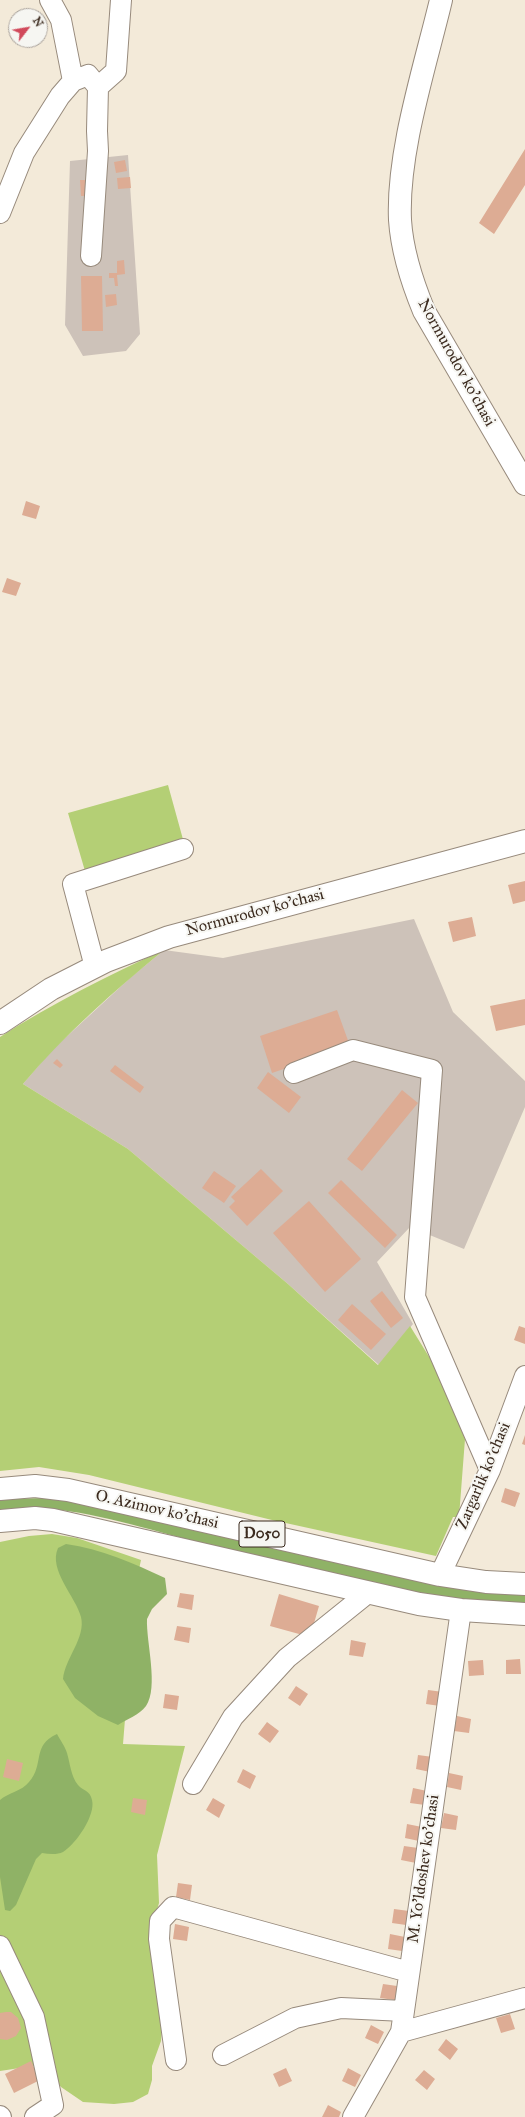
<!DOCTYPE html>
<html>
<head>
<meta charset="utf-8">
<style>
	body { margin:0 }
	#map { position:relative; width:525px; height:2117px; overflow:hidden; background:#f3ead9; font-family:"IM FELL Great Primer",serif }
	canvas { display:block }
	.north { position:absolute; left:8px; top:8px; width:40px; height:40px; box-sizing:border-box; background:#f6f6f2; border:1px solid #aba49d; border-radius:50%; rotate:59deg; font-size:11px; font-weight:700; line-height:16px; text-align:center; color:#3b2a1e }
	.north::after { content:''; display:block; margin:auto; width:14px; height:18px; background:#d1495b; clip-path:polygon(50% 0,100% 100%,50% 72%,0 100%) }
</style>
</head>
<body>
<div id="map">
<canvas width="525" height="2117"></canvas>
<div class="north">N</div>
</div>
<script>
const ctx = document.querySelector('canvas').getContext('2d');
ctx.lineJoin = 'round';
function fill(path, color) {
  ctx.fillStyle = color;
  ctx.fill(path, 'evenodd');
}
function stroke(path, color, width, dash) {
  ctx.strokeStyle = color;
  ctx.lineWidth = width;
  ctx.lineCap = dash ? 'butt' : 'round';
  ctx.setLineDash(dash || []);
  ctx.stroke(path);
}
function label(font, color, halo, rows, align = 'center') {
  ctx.font = font + ' "IM FELL Great Primer",serif';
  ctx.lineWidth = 4;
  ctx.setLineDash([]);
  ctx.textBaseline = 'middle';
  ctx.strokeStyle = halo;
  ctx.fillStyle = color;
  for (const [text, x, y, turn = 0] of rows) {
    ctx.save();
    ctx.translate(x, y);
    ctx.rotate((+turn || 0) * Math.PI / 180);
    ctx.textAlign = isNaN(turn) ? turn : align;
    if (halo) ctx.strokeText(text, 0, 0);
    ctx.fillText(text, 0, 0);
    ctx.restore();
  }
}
fill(new Path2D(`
	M 128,155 L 140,334 L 126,351 L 83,356 L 65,325 L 70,161 Z
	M 414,919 L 453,1012 L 525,1081 L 525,1107 L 464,1249 L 410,1227 L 377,1262 L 413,1324 L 379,1365 L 288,1284 L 128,1149 L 23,1084 L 51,1051 L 130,978 L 164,950 L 223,958 Z`), '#cdc2b9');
fill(new Path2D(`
	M 168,785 L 184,843 L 85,871 L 68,813 Z
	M 164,950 C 114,991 65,1034 23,1084 L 128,1149 L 288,1284 L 378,1365 L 410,1326 L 436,1368 L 465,1439 L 459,1517 L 453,1517 L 436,1556 L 272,1520 L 89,1475 L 39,1467 L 0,1471 L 0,1037 C 53,1003 107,976 164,950 Z
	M 52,1534 L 77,1538 L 141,1560 L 136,1583 L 123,1744 L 185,1746 L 157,1855 L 159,1903 L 152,1927 L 163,2014 L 161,2041 L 152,2066 L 152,2080 L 148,2094 L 133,2102 L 114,2104 L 83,2102 L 61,2087 L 52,2076 L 33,2066 L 0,2071 L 0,1542 L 29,1536 Z`), '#b4cf75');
fill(new Path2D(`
	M 48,1498 L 106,1506 L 375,1571 L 525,1592 L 525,1605 C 411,1599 300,1566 190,1540 C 131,1525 61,1501 0,1510 L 0,1499 Z
	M 66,1544 C 101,1549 133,1563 165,1578 L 167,1594 L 152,1609 L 147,1619 C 146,1642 159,1687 146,1706 C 139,1715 127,1719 118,1725 L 98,1716 L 75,1698 L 63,1679 C 65,1658 86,1638 81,1617 C 76,1597 48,1570 58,1548 Z
	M 57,1734 C 60,1740 65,1746 67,1753 C 70,1763 71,1777 78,1785 C 83,1791 90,1790 92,1800 C 96,1815 76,1844 63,1852 C 57,1855 49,1854 42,1853 L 36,1859 L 16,1905 L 10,1911 L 5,1910 L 0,1877 L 0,1800 C 8,1793 22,1791 29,1782 C 45,1764 31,1746 57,1734 Z`), '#8fb266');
fill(new Path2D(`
	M 525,149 L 525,185 L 494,234 L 479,223 Z
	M 125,160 L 127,171 L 116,173 L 114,162 Z
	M 130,177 L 131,188 L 118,189 L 117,178 Z
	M 80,180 L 89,180 L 91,196 L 81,196 Z
	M 124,260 L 125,274 L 117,275 L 118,286 L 115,286 L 114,278 L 109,278 L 109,273 L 117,273 L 117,261 Z
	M 81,276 L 102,276 L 103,331 L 82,331 Z
	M 116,294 L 117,305 L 106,307 L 105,295 Z
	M 26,501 L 40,506 L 36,519 L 22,515 Z
	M 7,578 L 21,583 L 16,596 L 2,592 Z
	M 525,881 L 525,901 L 513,904 L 508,885 Z
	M 472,917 L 476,936 L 453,942 L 448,922 Z
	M 525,999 L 525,1025 L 496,1031 L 490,1006 Z
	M 337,1010 L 350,1046 L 272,1073 L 260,1036 Z
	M 57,1059 L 63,1065 L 60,1068 L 53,1063 Z
	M 115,1065 L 144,1087 L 140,1093 L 110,1071 Z
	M 268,1072 L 301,1097 L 289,1113 L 257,1088 Z
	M 402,1090 L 418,1103 L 362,1171 L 347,1159 Z
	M 261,1169 L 283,1191 L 247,1226 L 229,1207 L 235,1201 L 231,1197 Z
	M 214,1171 L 236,1186 L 224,1203 L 202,1188 Z
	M 341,1180 L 397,1235 L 385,1248 L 328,1193 Z
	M 309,1201 L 361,1259 L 325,1292 L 273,1233 Z
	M 382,1291 L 403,1318 L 391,1328 L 370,1301 Z
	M 352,1304 L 386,1334 L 371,1350 L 338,1320 Z
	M 519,1326 L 525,1328 L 525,1344 L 514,1340 Z
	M 525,1435 L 525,1445 L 522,1444 Z
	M 505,1488 L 520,1493 L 515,1507 L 501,1502 Z
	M 180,1593 L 194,1595 L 192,1610 L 177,1607 Z
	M 279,1594 L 319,1606 L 310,1637 L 270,1626 Z
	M 177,1626 L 191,1628 L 189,1643 L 174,1640 Z
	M 351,1640 L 366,1643 L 363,1657 L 349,1655 Z
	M 520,1659 L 521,1674 L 506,1674 L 506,1660 Z
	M 483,1660 L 484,1675 L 469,1676 L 468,1661 Z
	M 296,1686 L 308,1694 L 300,1706 L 288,1698 Z
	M 428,1690 L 443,1692 L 440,1706 L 426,1704 Z
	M 165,1694 L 179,1696 L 177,1710 L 163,1708 Z
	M 457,1716 L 471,1719 L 469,1733 L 454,1731 Z
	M 267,1722 L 279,1731 L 270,1743 L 258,1734 Z
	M 418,1755 L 433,1757 L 430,1772 L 416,1769 Z
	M 7,1759 L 23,1763 L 19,1781 L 3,1777 Z
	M 243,1769 L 256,1776 L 250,1789 L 237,1782 Z
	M 449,1773 L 463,1776 L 461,1790 L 447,1787 Z
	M 413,1788 L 427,1791 L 425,1805 L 410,1803 Z
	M 133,1798 L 147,1800 L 145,1815 L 131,1812 Z
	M 213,1798 L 225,1805 L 219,1818 L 206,1810 Z
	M 444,1813 L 458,1816 L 456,1830 L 441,1828 Z
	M 407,1824 L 422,1827 L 419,1841 L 405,1838 Z
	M 404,1846 L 418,1848 L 416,1863 L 401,1860 Z
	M 178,1883 L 192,1885 L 190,1900 L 176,1897 Z
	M 394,1909 L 409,1911 L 406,1925 L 392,1923 Z
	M 175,1924 L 189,1927 L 187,1941 L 173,1939 Z
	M 390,1934 L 405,1937 L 402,1951 L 388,1949 Z
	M 383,1984 L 397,1986 L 395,2000 L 380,1998 Z
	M 6,2012 L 11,2012 L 18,2018 L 21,2028 L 16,2036 L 7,2040 L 0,2039 L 0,2013 Z
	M 510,2014 L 515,2029 L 501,2033 L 496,2018 Z
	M 371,2025 L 384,2032 L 378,2044 L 365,2038 Z
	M 446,2039 L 458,2049 L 450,2060 L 438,2050 Z
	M 31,2061 L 40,2080 L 14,2093 L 5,2074 Z
	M 286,2068 L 292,2081 L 279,2087 L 273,2074 Z
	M 348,2068 L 361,2075 L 355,2087 L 342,2081 Z
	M 424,2070 L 435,2079 L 427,2090 L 415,2080 Z
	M 328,2105 L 341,2112 L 339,2117 L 322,2117 Z`), '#ddac94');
const minor = new Path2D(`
	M 50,0 L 61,20 L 73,81
	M 98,87 L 116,71 L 121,0
	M 0,213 L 24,153 L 60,96 L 73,81 L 88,75 L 98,87 L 97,131 L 98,151 L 91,256
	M 95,967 L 73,884 L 183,849
	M 294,1073 L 353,1050 L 432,1070 L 415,1297 L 490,1470
	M 440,1575 L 490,1470 L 525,1376
	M 193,1784 L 233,1717 L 287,1658 L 369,1592
	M 0,1946 L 34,2017 L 53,2105 L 35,2117
	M 401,2032 L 525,1998
	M 223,2055 L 295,2018 L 341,2008 L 404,2011
	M 176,2060 L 159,1939 L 160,1921 L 173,1907 L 409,1972
	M 0,2116 L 1,2117
	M 353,2117 L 401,2032 L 461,1610`);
const major = new Path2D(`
	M 441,0 C 425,67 397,152 400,220 C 402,251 412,282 424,311 L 525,484
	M 0,1023 L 51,989 L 106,961 L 169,937 L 525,841
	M 0,1489 L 35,1486 L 68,1490 L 440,1575 L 486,1582 L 525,1584
	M 0,1521 L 35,1518 L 53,1520 L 419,1604 L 461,1610 L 525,1614`);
stroke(minor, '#978a7c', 22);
stroke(major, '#978a7c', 24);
stroke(minor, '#fff', 20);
stroke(major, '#fff', 22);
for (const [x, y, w] of [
	[262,1534,46]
]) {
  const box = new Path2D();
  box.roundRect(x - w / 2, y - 13, w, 26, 3);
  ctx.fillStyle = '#f6f6f2';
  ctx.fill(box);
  stroke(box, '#3b2a1e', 1);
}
label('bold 15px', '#3b2a1e', null, [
	["D050",262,1534]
]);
label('16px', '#3b2a1e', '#f6f6f2', [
	["Normurodov ko'chasi",456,363,61],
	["Normurodov ko'chasi",255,913,-15],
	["Zargarlik ko'chasi",484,1476,-67],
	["O. Azimov ko'chasi",157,1510,13],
	["M. Yo'ldoshev ko'chasi",424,1869,-82]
]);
</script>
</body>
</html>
